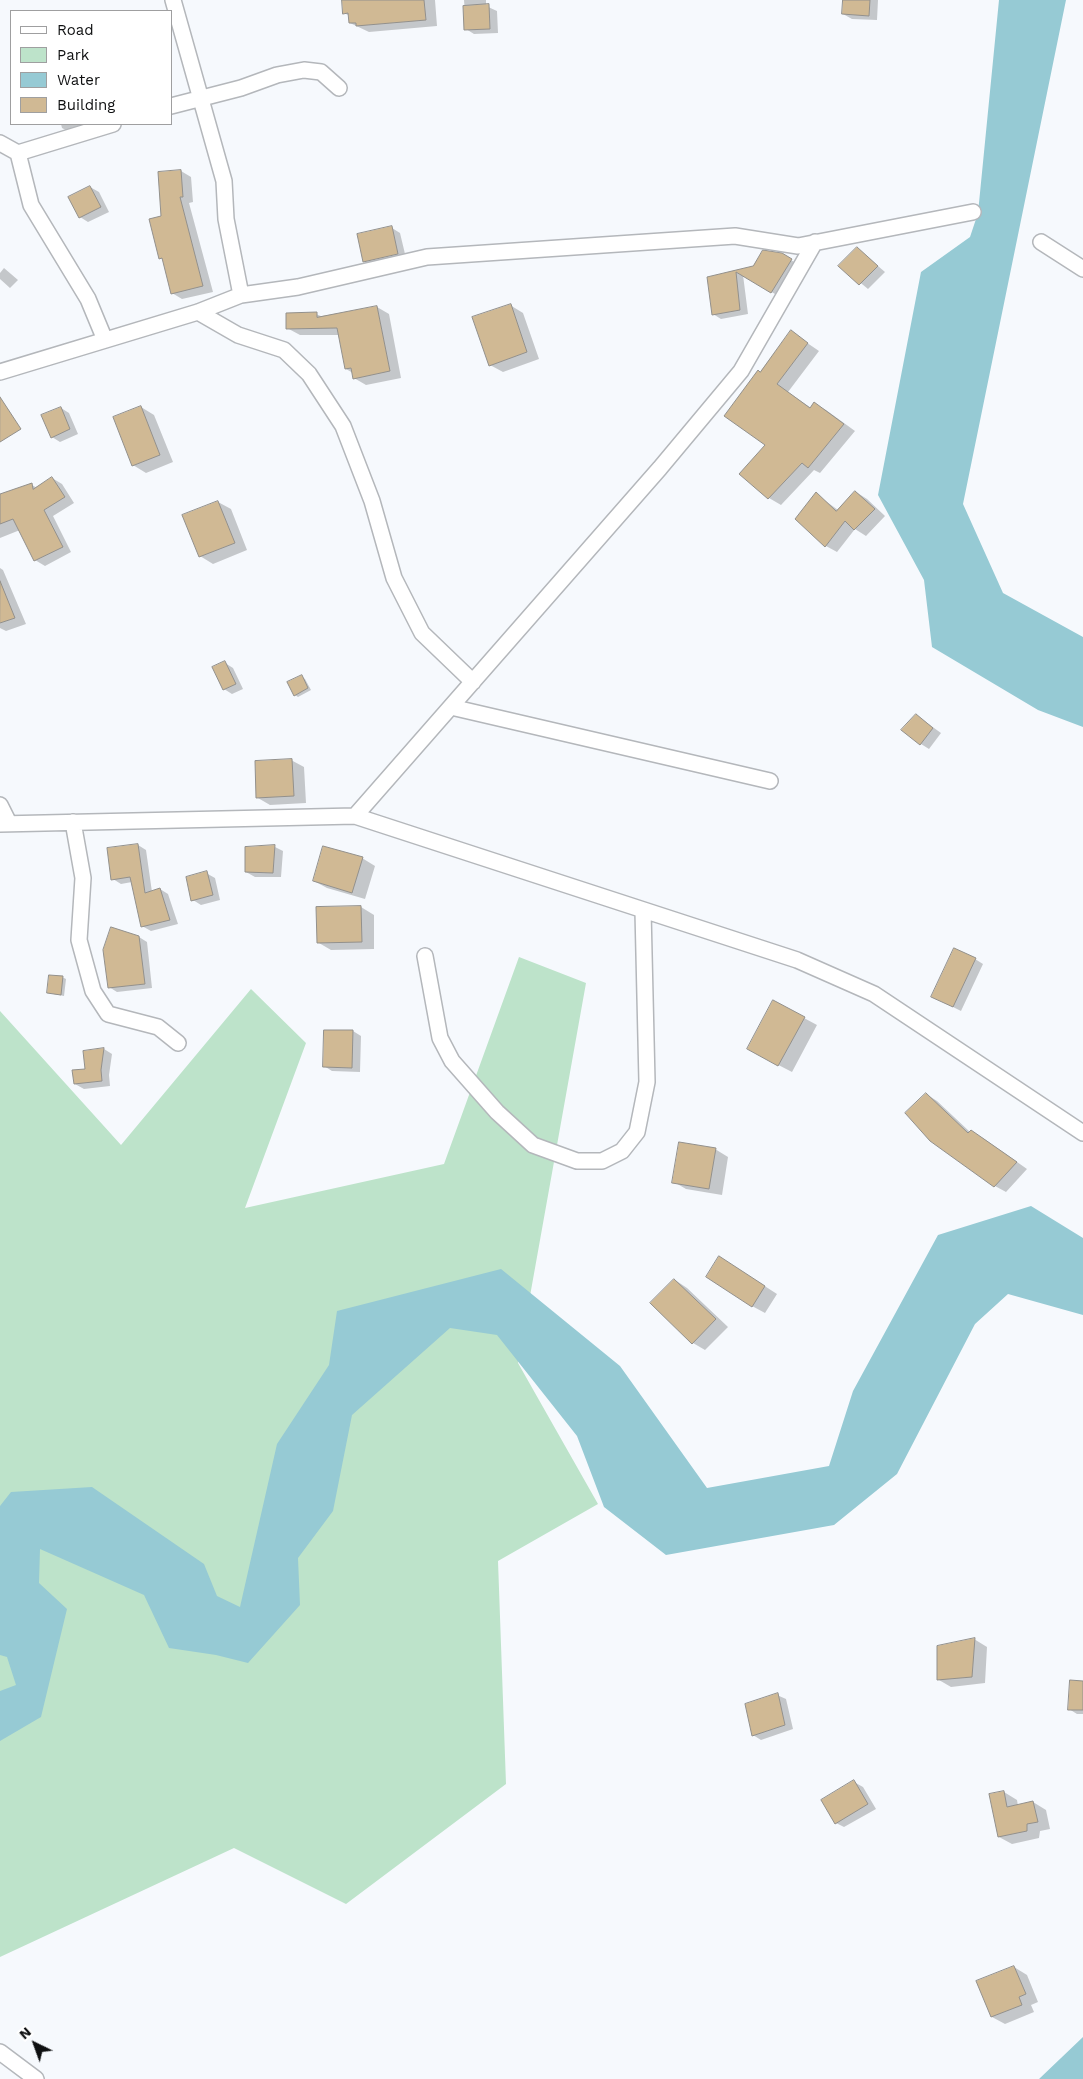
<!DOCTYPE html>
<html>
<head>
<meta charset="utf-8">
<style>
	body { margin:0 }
	#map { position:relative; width:1083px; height:2079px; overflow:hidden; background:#f6f9fd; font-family:"Work Sans",sans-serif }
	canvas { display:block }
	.legend { position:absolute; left:10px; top:10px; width:162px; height:115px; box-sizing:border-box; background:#fff; border:1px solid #9f9fa0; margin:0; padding:6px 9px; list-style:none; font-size:15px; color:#0f1011 }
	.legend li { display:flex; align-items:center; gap:10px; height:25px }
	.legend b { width:25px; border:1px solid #9f9fa0 }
	.north { position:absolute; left:10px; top:2019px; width:50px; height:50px; -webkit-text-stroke:4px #fff; paint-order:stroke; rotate:318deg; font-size:14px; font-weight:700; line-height:20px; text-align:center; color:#0f1011 }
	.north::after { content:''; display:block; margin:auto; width:18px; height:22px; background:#0f1011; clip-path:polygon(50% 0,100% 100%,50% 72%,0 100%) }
</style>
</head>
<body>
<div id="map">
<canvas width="1083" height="2079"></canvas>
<ul class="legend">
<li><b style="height:6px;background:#fff"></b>Road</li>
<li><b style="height:14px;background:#bde3ca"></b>Park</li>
<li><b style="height:14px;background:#96cad4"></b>Water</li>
<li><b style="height:14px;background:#d0b994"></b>Building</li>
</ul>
<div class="north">N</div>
</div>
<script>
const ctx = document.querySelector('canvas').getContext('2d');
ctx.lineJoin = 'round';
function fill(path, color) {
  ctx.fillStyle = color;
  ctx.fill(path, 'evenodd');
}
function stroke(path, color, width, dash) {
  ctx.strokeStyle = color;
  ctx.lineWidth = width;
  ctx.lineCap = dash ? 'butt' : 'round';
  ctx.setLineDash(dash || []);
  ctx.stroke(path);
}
fill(new Path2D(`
	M 519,957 L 586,983 L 518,1363 L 598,1504 L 498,1561 L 506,1784 L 346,1904 L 234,1848 L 0,1957 L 0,1011 L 121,1145 L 251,989 L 306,1043 L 245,1208 L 444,1164 Z`), '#bde3ca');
fill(new Path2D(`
	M 999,0 L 1066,0 L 963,504 L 1003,593 L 1083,637 L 1083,727 L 1038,710 L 932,647 L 924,580 L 878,495 L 921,272 L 970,237 L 978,213 Z
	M 1031,1206 L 1083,1238 L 1083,1315 L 1008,1294 L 975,1324 L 897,1474 L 834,1525 L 666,1555 L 604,1507 L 577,1436 L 497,1335 L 450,1328 L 352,1415 L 333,1511 L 298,1558 L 300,1605 L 248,1663 L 216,1655 L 169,1648 L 144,1595 L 40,1549 L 39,1583 L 67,1609 L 41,1717 L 0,1741 L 0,1691 L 16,1685 L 7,1657 L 0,1655 L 0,1506 L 11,1492 L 92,1487 L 204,1564 L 217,1596 L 240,1607 L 277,1444 L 329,1365 L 337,1311 L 501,1269 L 620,1366 L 707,1488 L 829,1466 L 853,1391 L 938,1235 Z
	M 1083,2037 L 1083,2079 L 1039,2079 Z`), '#96cad4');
fill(new Path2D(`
	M 342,0 L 435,0 L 437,26 L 369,32 L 350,23 L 350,16 L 344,13 Z
	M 464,0 L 486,0 L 486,6 L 497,11 L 498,33 L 474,34 L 466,29 Z
	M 844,0 L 878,0 L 877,20 L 852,19 L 843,14 Z
	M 61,124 L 108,124 L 75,135 L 62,128 Z
	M 181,171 L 191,177 L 193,202 L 189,203 L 213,292 L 182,299 L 172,293 L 164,260 L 160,258 L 162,217 Z
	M 90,187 L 99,192 L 109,212 L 88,222 L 80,217 Z
	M 392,228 L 400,233 L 406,258 L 373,266 L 364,261 Z
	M 857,248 L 885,272 L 868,289 L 840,266 Z
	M 781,254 L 799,265 L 780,297 L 743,275 L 748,314 L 721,319 L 713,314 L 708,278 L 754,267 Z
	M 4,268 L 18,280 L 10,288 L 0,279 L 0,273 Z
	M 510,305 L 523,313 L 539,359 L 503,372 L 490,365 Z
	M 377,307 L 389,314 L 401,378 L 366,385 L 354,378 L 353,373 L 346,369 L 340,335 L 300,335 L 287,328 L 316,314 L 323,317 Z
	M 791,332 L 819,351 L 788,392 L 811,408 L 815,404 L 826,410 L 855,431 L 820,473 L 814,470 L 781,505 L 769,498 L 741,474 L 766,445 L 760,373 Z
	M 141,407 L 154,415 L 173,462 L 146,473 L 133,465 Z
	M 61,408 L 69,413 L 78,434 L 60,442 L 52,437 Z
	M 52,478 L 62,484 L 74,503 L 53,516 L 71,552 L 45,566 L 35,560 L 20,530 L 0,538 L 0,496 L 32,485 L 37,488 Z
	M 856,492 L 867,499 L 885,516 L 866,536 L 855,529 L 837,552 L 826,546 L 796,519 L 816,494 L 838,510 Z
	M 218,502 L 231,509 L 247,550 L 213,564 L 200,556 Z
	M 0,568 L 3,570 L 26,624 L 6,631 L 0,628 Z
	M 225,663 L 233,668 L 243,689 L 232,694 L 224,689 Z
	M 302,677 L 305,679 L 311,690 L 298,697 L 295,695 Z
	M 916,715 L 941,733 L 929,749 L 921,744 Z
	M 291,760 L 304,767 L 306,803 L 270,805 L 258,798 Z
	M 138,845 L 146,850 L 152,892 L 160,889 L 168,894 L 178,924 L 151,931 L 142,926 L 132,882 L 121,884 L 113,879 Z
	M 275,847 L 283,851 L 281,877 L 255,877 L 246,872 Z
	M 362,858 L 375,866 L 365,899 L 327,888 L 314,881 Z
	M 206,873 L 215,878 L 220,900 L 201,905 L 193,900 Z
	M 361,907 L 374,915 L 374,949 L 331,950 L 319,943 Z
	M 139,937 L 147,942 L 152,988 L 117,992 L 109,987 Z
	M 975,959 L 983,964 L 961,1011 L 933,997 Z
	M 62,977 L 66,979 L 64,996 L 48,993 Z
	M 804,1018 L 817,1025 L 792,1072 L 761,1056 Z
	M 353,1031 L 361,1036 L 360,1072 L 332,1071 L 324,1066 Z
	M 104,1049 L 112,1054 L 109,1075 L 110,1086 L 84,1089 L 75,1084 Z
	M 926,1094 L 937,1101 L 970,1132 L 983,1138 L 1027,1169 L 1006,1192 L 995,1186 Z
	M 715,1149 L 728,1157 L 722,1195 L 686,1189 L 674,1182 Z
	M 732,1265 L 777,1294 L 765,1313 L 752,1306 Z
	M 675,1280 L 687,1288 L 728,1327 L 705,1350 L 693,1343 Z
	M 974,1639 L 987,1647 L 985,1683 L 951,1687 L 939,1680 Z
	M 1083,1682 L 1083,1714 L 1077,1714 L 1069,1709 Z
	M 777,1695 L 786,1699 L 793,1729 L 761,1740 L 753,1735 Z
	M 854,1782 L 863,1787 L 876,1809 L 844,1827 L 836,1823 Z
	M 1004,1792 L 1017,1800 L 1018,1806 L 1033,1802 L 1046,1810 L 1050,1829 L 1040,1831 L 1039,1838 L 1012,1844 L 999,1837 Z
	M 1014,1967 L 1027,1975 L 1038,2002 L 1031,2005 L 1034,2012 L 1005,2024 L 992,2017 Z`), '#0003');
const building = new Path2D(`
	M 342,0 L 424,0 L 426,20 L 356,26 L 356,23 L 349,23 L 348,13 L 343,14 Z
	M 843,0 L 870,0 L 869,16 L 842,14 Z
	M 489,4 L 490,29 L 464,30 L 463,6 Z
	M 181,170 L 183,197 L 180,197 L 203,286 L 171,294 L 162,258 L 159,259 L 149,219 L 161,216 L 158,172 Z
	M 90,186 L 101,207 L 79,218 L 68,197 Z
	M 392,226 L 398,254 L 363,262 L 357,234 Z
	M 857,247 L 878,266 L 859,285 L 838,266 Z
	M 763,250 L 782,253 L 792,259 L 771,293 L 736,272 L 740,310 L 712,315 L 707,277 L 753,266 Z
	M 511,304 L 527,352 L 489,366 L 472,317 Z
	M 377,306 L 390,371 L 353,379 L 351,368 L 345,369 L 337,328 L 286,329 L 286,313 L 317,312 L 317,317 Z
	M 791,330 L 808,343 L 777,384 L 810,408 L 814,402 L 844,424 L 808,468 L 802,463 L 768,499 L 739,474 L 765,445 L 724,416 L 758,370 L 760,372 Z
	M 0,397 L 21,429 L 0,442 Z
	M 141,406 L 160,455 L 132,466 L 113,417 Z
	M 61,407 L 70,429 L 51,438 L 41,415 Z
	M 52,477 L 65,497 L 44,510 L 63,547 L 34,561 L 13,519 L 0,524 L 0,494 L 32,483 L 33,489 Z
	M 855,491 L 875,509 L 854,530 L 845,521 L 825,547 L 795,519 L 816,492 L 836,511 Z
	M 218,501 L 235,543 L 199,557 L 182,515 Z
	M 0,581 L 15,618 L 0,623 Z
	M 225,661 L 236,684 L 223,690 L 212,667 Z
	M 302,675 L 308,688 L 294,696 L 287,682 Z
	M 916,714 L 933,728 L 920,745 L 901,730 Z
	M 292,759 L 294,796 L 256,798 L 255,761 Z
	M 138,844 L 145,893 L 160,888 L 170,920 L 141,927 L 130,877 L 111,880 L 107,848 Z
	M 275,845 L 273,873 L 245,872 L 245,847 Z
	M 323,846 L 363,857 L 352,893 L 313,881 Z
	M 207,871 L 213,895 L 191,901 L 186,877 Z
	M 361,906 L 362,942 L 317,943 L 316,907 Z
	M 111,927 L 139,936 L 145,984 L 108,988 L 103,950 Z
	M 954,948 L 976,958 L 953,1007 L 931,997 Z
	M 49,975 L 63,976 L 61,995 L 47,993 Z
	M 773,1000 L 805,1017 L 778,1066 L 747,1049 Z
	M 324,1030 L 353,1030 L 352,1068 L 323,1067 Z
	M 104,1048 L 101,1070 L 102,1081 L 74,1084 L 72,1070 L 85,1069 L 83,1051 Z
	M 926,1093 L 968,1133 L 971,1130 L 1017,1162 L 994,1187 L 930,1141 L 905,1113 Z
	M 679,1142 L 716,1148 L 709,1189 L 672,1183 Z
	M 719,1256 L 765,1286 L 752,1307 L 706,1277 Z
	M 674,1279 L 716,1319 L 692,1344 L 650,1303 Z
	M 975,1638 L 972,1677 L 937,1680 L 937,1646 Z
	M 1070,1680 L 1083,1681 L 1083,1710 L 1068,1710 Z
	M 778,1693 L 785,1725 L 752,1736 L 745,1704 Z
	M 854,1780 L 868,1804 L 835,1824 L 821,1800 Z
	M 1004,1791 L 1007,1807 L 1033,1801 L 1038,1822 L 1027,1824 L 1027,1831 L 998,1837 L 989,1794 Z
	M 1014,1966 L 1026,1994 L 1019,1997 L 1022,2005 L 991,2017 L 976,1981 Z`);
fill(building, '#d0b994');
stroke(building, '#92908c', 1);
const minor = new Path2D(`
	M 173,0 L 224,181 L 226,219 L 241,295
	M 171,106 L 241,88 L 277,75 L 304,70 L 321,72 L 339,88
	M 0,143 L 18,153
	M 1041,242 L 1083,269
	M 198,312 L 238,335 L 284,350 L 309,374 L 343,426 L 372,501 L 394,578 L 422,633 L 473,682
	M 105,340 L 88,299 L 31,205 L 18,153 L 113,124
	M 0,372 L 198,312 L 241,295 L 298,287 L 427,257 L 735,236 L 798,246 L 973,212
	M 451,707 L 770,781
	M 0,805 L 9,823
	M 355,816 L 660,468 L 741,371 L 815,242
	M 73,822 L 83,878 L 79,940 L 93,991 L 108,1014 L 158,1027 L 178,1043
	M 0,824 L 355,816 L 797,960 L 874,994 L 1083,1133
	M 425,956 L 440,1038 L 452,1061 L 497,1112 L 533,1145 L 577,1161 L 602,1161 L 622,1151 L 637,1132 L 647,1082 L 643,911
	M 0,2052 L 36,2079`);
stroke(minor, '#b4b7bb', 18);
stroke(minor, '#fff', 15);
</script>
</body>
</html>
